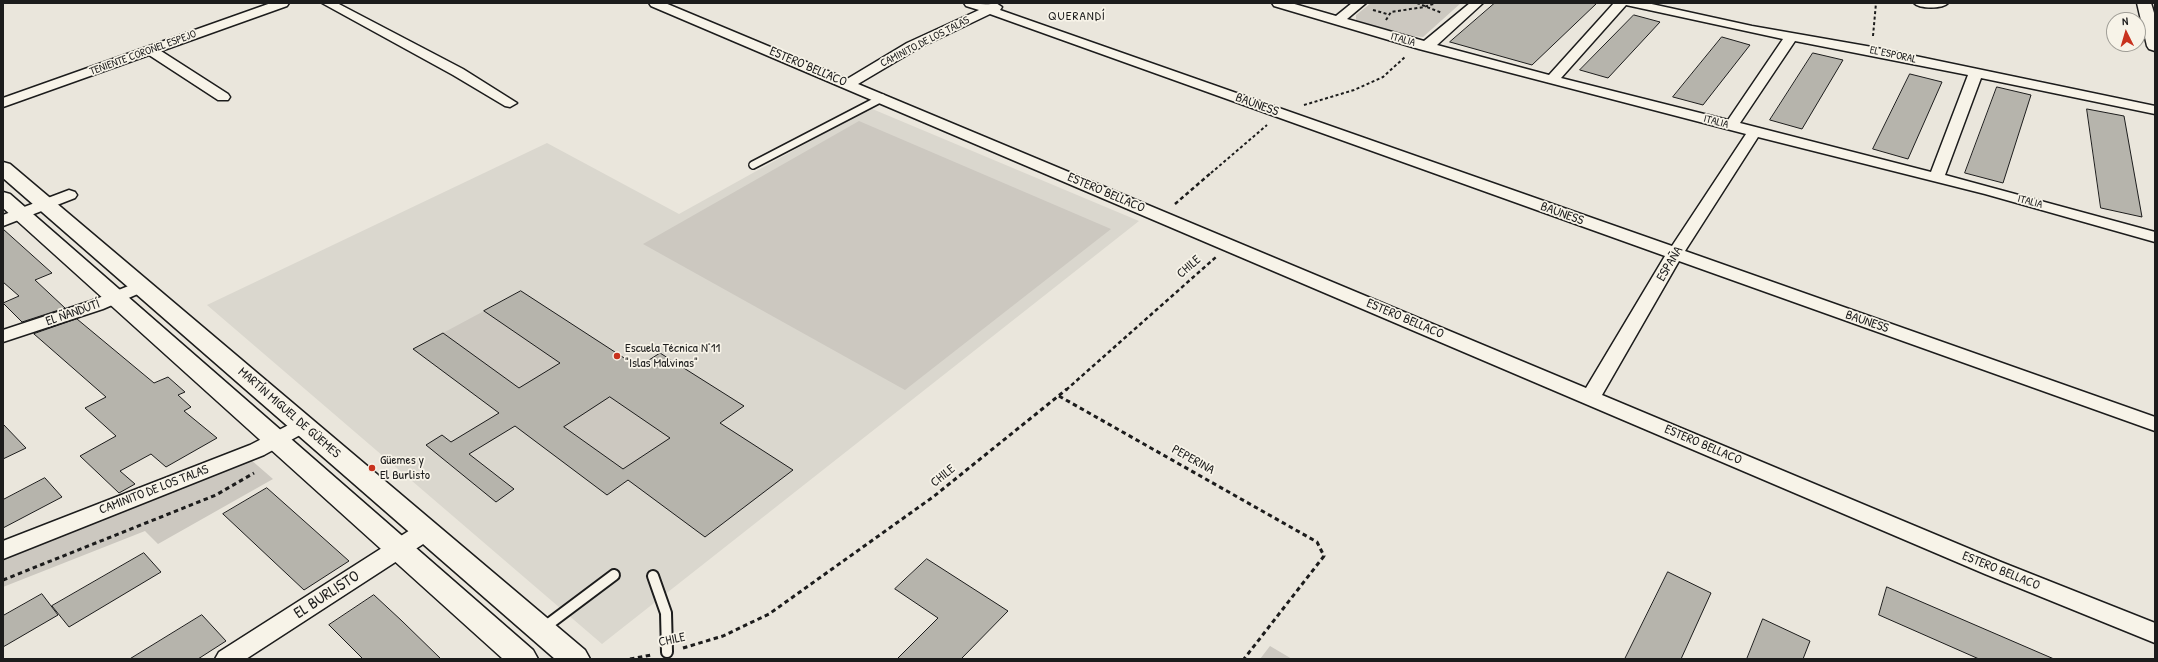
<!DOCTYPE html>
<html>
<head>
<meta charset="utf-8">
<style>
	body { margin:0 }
	#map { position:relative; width:2158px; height:662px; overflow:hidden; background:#eae6dc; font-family:"Patrick Hand",sans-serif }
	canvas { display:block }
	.frame { position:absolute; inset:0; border:4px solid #1c1c1c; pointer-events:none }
	.north { position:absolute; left:2106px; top:12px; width:40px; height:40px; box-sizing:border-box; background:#f7f3e8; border:1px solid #9f9d96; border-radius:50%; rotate:355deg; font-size:11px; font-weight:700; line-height:16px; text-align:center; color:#1c1c1c }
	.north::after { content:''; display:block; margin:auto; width:14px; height:18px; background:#c8321e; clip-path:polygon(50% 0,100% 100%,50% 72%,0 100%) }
</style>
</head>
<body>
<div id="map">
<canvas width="2158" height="662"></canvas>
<div class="frame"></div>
<div class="north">N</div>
</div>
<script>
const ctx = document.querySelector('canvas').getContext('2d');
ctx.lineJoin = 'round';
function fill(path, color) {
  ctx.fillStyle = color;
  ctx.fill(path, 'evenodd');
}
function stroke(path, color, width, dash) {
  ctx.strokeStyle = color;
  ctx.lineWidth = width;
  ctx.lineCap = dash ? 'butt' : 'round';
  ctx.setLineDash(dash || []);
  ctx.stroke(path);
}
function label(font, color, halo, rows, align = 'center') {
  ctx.font = font + ' "Patrick Hand",sans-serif';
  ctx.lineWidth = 3.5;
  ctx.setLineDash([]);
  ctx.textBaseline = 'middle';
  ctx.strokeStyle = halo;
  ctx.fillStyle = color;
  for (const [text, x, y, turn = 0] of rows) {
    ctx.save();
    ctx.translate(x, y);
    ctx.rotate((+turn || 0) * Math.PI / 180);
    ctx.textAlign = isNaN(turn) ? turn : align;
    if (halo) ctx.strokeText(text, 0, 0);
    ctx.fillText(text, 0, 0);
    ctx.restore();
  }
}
fill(new Path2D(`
	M 870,108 L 1139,221 L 602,644 L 207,305 L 547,143 L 679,214 Z`), '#dad7ce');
fill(new Path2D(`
	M 1371,3 L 1461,3 L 1423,37 L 1403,35 L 1356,20 L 1356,15 Z
	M 859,121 L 1111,229 L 905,390 L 643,244 Z
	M 484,311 L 560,363 L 519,388 L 443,333 Z
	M 610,397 L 670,438 L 623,469 L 564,427 Z
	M 250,459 L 273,479 L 158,544 L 145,531 L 3,587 L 3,556 Z
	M 1270,646 L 1292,659 L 1260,659 Z`), '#ccc8c0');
const building = new Path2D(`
	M 1495,3 L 1597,3 L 1532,65 L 1450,42 Z
	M 1634,15 L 1660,22 L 1608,78 L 1580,70 Z
	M 1722,37 L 1750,45 L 1703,105 L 1673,97 Z
	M 1813,53 L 1843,60 L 1802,129 L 1770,120 Z
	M 1910,74 L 1942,82 L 1908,159 L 1873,149 Z
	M 1997,87 L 2031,95 L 2003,183 L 1965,173 Z
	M 2087,109 L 2124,116 L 2142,217 L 2101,208 Z
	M 3,229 L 52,273 L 35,280 L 65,308 L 22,322 L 3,303 L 19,296 L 3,282 Z
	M 521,291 L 638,367 L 660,353 L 744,406 L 720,423 L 793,470 L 705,537 L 628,480 L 607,495 L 515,426 L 469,454 L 514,489 L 496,502 L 426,445 L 442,435 L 451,442 L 499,413 L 413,349 L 443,333 L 519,388 L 560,363 L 484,311 ZM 610,397 L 670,438 L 623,469 L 564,427 Z
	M 77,319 L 154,383 L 168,377 L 185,392 L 178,395 L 191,407 L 184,411 L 217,438 L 166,467 L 151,454 L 120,471 L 135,484 L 119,493 L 80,456 L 116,436 L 85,408 L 106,397 L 34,334 Z
	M 3,424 L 26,448 L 3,459 Z
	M 45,478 L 62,497 L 3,528 L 3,500 Z
	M 267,488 L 303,520 L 349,561 L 304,590 L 223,514 Z
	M 144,553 L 161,572 L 69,627 L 52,606 Z
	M 927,559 L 1008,611 L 961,659 L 897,659 L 938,618 L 895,589 Z
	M 1668,572 L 1711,593 L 1681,659 L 1625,659 Z
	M 1887,587 L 2054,659 L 1979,659 L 1879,615 Z
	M 42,594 L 58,615 L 3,647 L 3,616 Z
	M 374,595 L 402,621 L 441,659 L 363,659 L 329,625 Z
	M 202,615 L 226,641 L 198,659 L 130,659 Z
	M 1763,619 L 1810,641 L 1803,659 L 1747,659 Z`);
fill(building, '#b6b4ac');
stroke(building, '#1c1c1c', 1);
const serviceFar1 = new Path2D(`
	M 753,165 L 882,98`);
const service = new Path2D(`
	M 653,576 L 666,613 L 667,652
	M 542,629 L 614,575`);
const minor = new Path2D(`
	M 271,3 L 289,3 L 287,6 L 161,51 L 228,94 L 230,97 L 228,100 L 218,100 L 149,55 L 3,107 L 3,98 Z
	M 322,3 L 337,3 L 463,69 L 517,103 L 510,107 L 505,106 L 453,75 Z
	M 649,3 L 665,3 L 847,79 L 907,43 L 979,10 L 966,6 L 964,3 C 975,3 986,6 996,3 L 1002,7 L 1000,10 L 1672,246 L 1746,134 L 1419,49 L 1274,6 L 1272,3 L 1291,3 L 1336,16 L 1352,3 L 1366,3 L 1347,19 L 1424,41 L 1470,3 L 1483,3 L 1437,45 L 1549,75 L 1614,3 L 1647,3 L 1752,26 L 1872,47 L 2155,106 L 2155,114 L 1981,78 L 1945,175 L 2155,232 L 2155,242 L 1985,194 L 1758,137 L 1685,251 L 2155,417 L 2155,431 L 1679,261 L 1602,395 L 2001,562 L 2155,623 L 2155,643 L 1985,574 L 651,6 ZM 1626,5 L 1783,39 L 1728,120 L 1561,78 ZM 990,14 L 1665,256 L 1586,388 L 858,84 L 917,49 ZM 1795,41 L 1968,75 L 1931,172 L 1740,123 Z
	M 1914,3 L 1948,3 C 1943,9 1919,9 1914,3 Z
	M 69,190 L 75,192 L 77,195 L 75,198 L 3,226 L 3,215 Z
	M 141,281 L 147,282 L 150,286 L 147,290 L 103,309 L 3,342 L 3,330 L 91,301 Z
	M 302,418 L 309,420 L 312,425 L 309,430 L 264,455 L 3,559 L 3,541 L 250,445 Z
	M 426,523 L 434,525 L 437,531 L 434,537 L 246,659 L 215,659 L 219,652 L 418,525 Z`);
const tertiary = new Path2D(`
	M 2137,3 L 2151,3 L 2155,16 L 2155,51 L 2149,49 L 2147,46 Z`);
const secondary = new Path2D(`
	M 3,162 L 10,164 L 585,650 L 590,659 L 555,659 L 3,178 Z
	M 3,192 L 10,194 L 533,650 L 538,659 L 503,659 L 3,208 Z`);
stroke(serviceFar1, '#1c1c1c', 10);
stroke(service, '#1c1c1c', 14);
stroke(minor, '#1c1c1c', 3);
stroke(tertiary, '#1c1c1c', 3);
stroke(secondary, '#1c1c1c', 3);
stroke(new Path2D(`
	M 1417,3 L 1442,13
	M 1373,10 L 1387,14
	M 1386,20 L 1391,12 L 1424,7 L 1436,3
	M 1873,36 L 1876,3
	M 1304,105 L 1354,90 L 1383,77 L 1406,56
	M 1211,173 L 1267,125`), '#1c1c1c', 2, [3, 2.5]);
stroke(new Path2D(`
	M 1175,204 L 1212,172
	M 1066,390 L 1216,257`), '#1c1c1c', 2.5, [4, 3]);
stroke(new Path2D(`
	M 1059,396 L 1317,542 L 1324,556 L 1244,659
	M 3,580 L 216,495 L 254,473
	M 683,648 L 723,636 L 769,614 L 933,497 L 1067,389
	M 630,659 L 651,655`), '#1c1c1c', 3, [4.5, 3.5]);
stroke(serviceFar1, '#f7f3e8', 7);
stroke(service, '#f7f3e8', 10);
fill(minor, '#f7f3e8');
fill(tertiary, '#f7f3e8');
fill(secondary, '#f7f3e8');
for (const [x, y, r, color] of [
	[617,356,4,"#c8321e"],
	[372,468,4,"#c8321e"]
]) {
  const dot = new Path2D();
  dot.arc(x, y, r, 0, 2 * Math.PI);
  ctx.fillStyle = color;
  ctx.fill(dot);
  stroke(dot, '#f7f3e8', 1.5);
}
label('11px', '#1c1c1c', '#f7f3e8', [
	["ITALIA",1403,40,16],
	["CAMINITO DE LOS TALAS",925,42,-27],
	["TENIENTE CORONEL ESPEJO",143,53,-20],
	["EL ESPORAL",1893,55,12],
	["ITALIA",1716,122,15],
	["ITALIA",2030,202,15]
]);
ctx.letterSpacing = '1px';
label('13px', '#1c1c1c', '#f7f3e8', [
	["QUERANDÍ",1077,17]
]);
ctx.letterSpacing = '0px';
label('13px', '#1c1c1c', '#f7f3e8', [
	["ESTERO BELLACO",808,67,23],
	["BAUNESS",1257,105,20],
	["ESTERO BELLACO",1106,193,23],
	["BAUNESS",1562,214,20],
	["ESPAÑA",1670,264,-59],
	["CHILE",1189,267,-41],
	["EL ÑANDUTÍ",73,313,-19],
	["ESTERO BELLACO",1405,319,23],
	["BAUNESS",1867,322,19],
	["MARTÍN MIGUEL DE GÜEMES",289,413,41],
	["ESTERO BELLACO",1703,445,23],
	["PEPERINA",1193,460,29],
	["CHILE",943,476,-39],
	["CAMINITO DE LOS TALAS",154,490,-21],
	["ESTERO BELLACO",2001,571,22],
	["CHILE",672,640,-12]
]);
label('13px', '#1c1c1c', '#f7f3e8', [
	["Escuela Técnica N°11",625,349],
	["\"Islas Malvinas\"",625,364],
	["Güemes y",380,461],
	["El Burlisto",380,476]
], 'left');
label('16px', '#1c1c1c', '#f7f3e8', [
	["EL BURLISTO",327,595,-33]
]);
</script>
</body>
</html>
